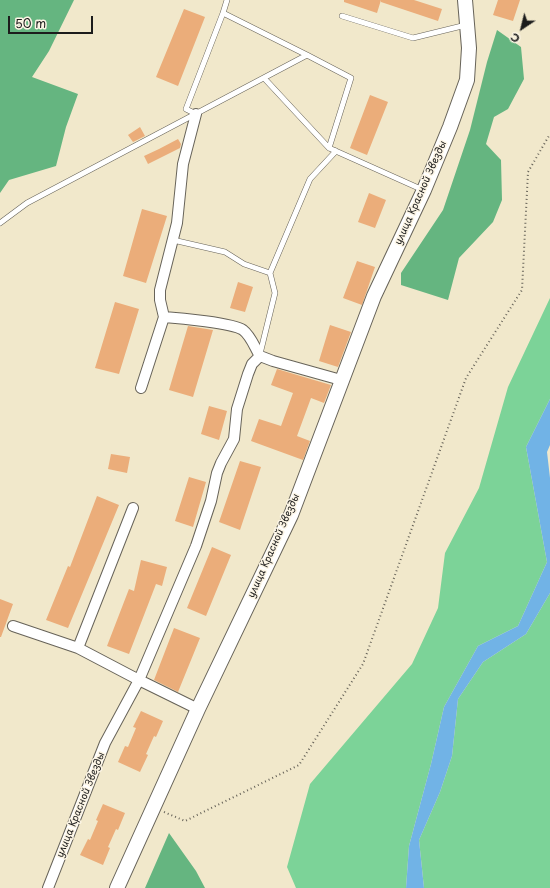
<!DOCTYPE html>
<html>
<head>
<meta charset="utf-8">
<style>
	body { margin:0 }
	#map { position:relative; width:550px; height:888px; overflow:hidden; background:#f1e8cb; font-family:"Playpen Sans",sans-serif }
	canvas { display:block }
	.north { position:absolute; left:502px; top:8px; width:40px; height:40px; -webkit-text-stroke:3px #fcf5e5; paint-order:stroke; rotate:215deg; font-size:11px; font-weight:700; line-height:16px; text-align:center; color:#1c1c1c }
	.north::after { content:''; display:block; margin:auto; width:14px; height:18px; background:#1c1c1c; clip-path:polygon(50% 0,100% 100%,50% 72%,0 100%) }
	.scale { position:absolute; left:8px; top:16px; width:85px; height:18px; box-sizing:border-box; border:2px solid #1c1c1c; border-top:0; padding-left:5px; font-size:12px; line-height:14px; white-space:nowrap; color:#1c1c1c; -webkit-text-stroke:3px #fcf5e5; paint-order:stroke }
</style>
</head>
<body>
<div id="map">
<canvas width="550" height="888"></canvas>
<div class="north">С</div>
<div class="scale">50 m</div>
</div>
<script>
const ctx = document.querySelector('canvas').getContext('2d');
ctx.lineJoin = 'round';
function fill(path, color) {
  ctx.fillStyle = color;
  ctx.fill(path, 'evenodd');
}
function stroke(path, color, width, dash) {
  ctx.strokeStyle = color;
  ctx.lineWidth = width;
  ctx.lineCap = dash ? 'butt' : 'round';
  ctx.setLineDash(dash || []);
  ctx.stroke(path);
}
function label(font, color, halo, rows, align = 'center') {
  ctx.font = font + ' "Playpen Sans",sans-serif';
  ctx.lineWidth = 3;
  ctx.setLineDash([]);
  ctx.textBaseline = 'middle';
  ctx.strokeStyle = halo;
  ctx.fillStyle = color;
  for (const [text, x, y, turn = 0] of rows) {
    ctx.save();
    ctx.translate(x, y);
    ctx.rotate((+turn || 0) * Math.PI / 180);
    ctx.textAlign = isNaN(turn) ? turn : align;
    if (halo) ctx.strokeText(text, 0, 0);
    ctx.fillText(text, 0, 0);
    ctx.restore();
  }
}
fill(new Path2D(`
	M 550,298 L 550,399 L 526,447 L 547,562 L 518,626 L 478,646 L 444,707 L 431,764 L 409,846 L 406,888 L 296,888 L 287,867 L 310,784 L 412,664 L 438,608 L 445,553 L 479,488 L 508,387 Z
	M 550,593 L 550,888 L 424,888 L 419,840 L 440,792 L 452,756 L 458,699 L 483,662 L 526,634 Z`), '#7cd398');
fill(new Path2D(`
	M 0,0 L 74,0 L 49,51 L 32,77 L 78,94 L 66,127 L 56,166 L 9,180 L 0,193 Z
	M 497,30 L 521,47 L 524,79 L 508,109 L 494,117 L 486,144 L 501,160 L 502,200 L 493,222 L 459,258 L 448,300 L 401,285 L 401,273 L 443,210 L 470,130 L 487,62 Z
	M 169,833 L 196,871 L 205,888 L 145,888 Z`), '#65b580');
fill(new Path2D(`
	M 550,399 L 550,445 L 547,452 L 550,478 L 550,593 L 526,634 L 483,662 L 458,699 L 452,756 L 440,792 L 419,840 L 424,888 L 406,888 L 409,846 L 431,764 L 444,707 L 478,646 L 518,626 L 547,562 L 526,447 Z`), '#71b3e6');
fill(new Path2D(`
	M 344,0 L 414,0 L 442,9 L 438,21 L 381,2 L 381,0 L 377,13 L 344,2 Z
	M 498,0 L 520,0 L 513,21 L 493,15 Z
	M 184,9 L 205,17 L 178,86 L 156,77 Z
	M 370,95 L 388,102 L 367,155 L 350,148 Z
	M 140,127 L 145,136 L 133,142 L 128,135 Z
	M 178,139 L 181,144 L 180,148 L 148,164 L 144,156 L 159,149 Z
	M 369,193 L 386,200 L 375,228 L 358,222 Z
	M 142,209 L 167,216 L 146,283 L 123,276 Z
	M 357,261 L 375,267 L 362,305 L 343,298 Z
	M 238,282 L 253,287 L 245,312 L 230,308 Z
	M 115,302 L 139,309 L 119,374 L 95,368 Z
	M 330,325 L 351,332 L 338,367 L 319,361 Z
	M 188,326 L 213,330 L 193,397 L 169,390 Z
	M 277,369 L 331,385 L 324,403 L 311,398 L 297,436 L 310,441 L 303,460 L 251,441 L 259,419 L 281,426 L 293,393 L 271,385 Z
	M 209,406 L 227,411 L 219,440 L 201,434 Z
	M 111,454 L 130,457 L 127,473 L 108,469 Z
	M 240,461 L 261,467 L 240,530 L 219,522 Z
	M 189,477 L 206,482 L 193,527 L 175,521 Z
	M 97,496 L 119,505 L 68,628 L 46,620 L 68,566 L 70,567 Z
	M 212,547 L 231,555 L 206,616 L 187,608 Z
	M 141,560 L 167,567 L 162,586 L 156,584 L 129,654 L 107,646 L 129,589 L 134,591 Z
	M 0,599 L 13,604 L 1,637 L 0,637 Z
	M 174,628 L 200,638 L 178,692 L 154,680 Z
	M 141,711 L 163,721 L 156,737 L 154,736 L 146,754 L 148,755 L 140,772 L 118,762 L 125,746 L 128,747 L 136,728 L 133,727 Z
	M 103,804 L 125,813 L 118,830 L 116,829 L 108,847 L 110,848 L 103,865 L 80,855 L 88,839 L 90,840 L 98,821 L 96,820 Z`), '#ebad7a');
const lane = new Path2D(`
	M 227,0 L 223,13 L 307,55
	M 342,16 L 413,38 L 466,25
	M 264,78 L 329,148
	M 196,114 L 186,109 L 223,13
	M 0,223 L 27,203 L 307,55 L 351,78 L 329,148 L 423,190
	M 173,240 L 225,252 L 244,264 L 270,273 L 275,293 L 260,354
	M 270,273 L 310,179 L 336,151`);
const street = new Path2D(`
	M 164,317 C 179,318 233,323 243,330 C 251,336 255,348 260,356 L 273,361 L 341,380
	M 141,388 L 164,317 L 160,300 L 160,290 L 177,223 L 183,164 L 196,114
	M 13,626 L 78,648 L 139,680 L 198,709
	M 78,648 L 133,508
	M 48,888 L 105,743 L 139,680 L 196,546 L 211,501 L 217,473 L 221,463 L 234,439 L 237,409 L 248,374 L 252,364 L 260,356`);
const secondary = new Path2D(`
	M 117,888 L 198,709 L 291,515 L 374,296 L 424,190 L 450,127 L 467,80 L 469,48 L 465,0`);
stroke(lane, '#676359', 6);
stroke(street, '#676359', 12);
stroke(secondary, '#676359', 16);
stroke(new Path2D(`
	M 164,812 L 185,821 L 299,765 L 363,664 L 466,378 L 522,290 L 528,172 L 550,134`), '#676359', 2, [1, 3]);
stroke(lane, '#fff', 5);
stroke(street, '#fff', 10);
stroke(secondary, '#fff', 14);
label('10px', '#1c1c1c', '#fcf5e5', [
	["улица Красной Звезды",421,193,-66],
	["улица Красной Звезды",274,546,-66],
	["улица Красной Звезды",81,805,-68]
]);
</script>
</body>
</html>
